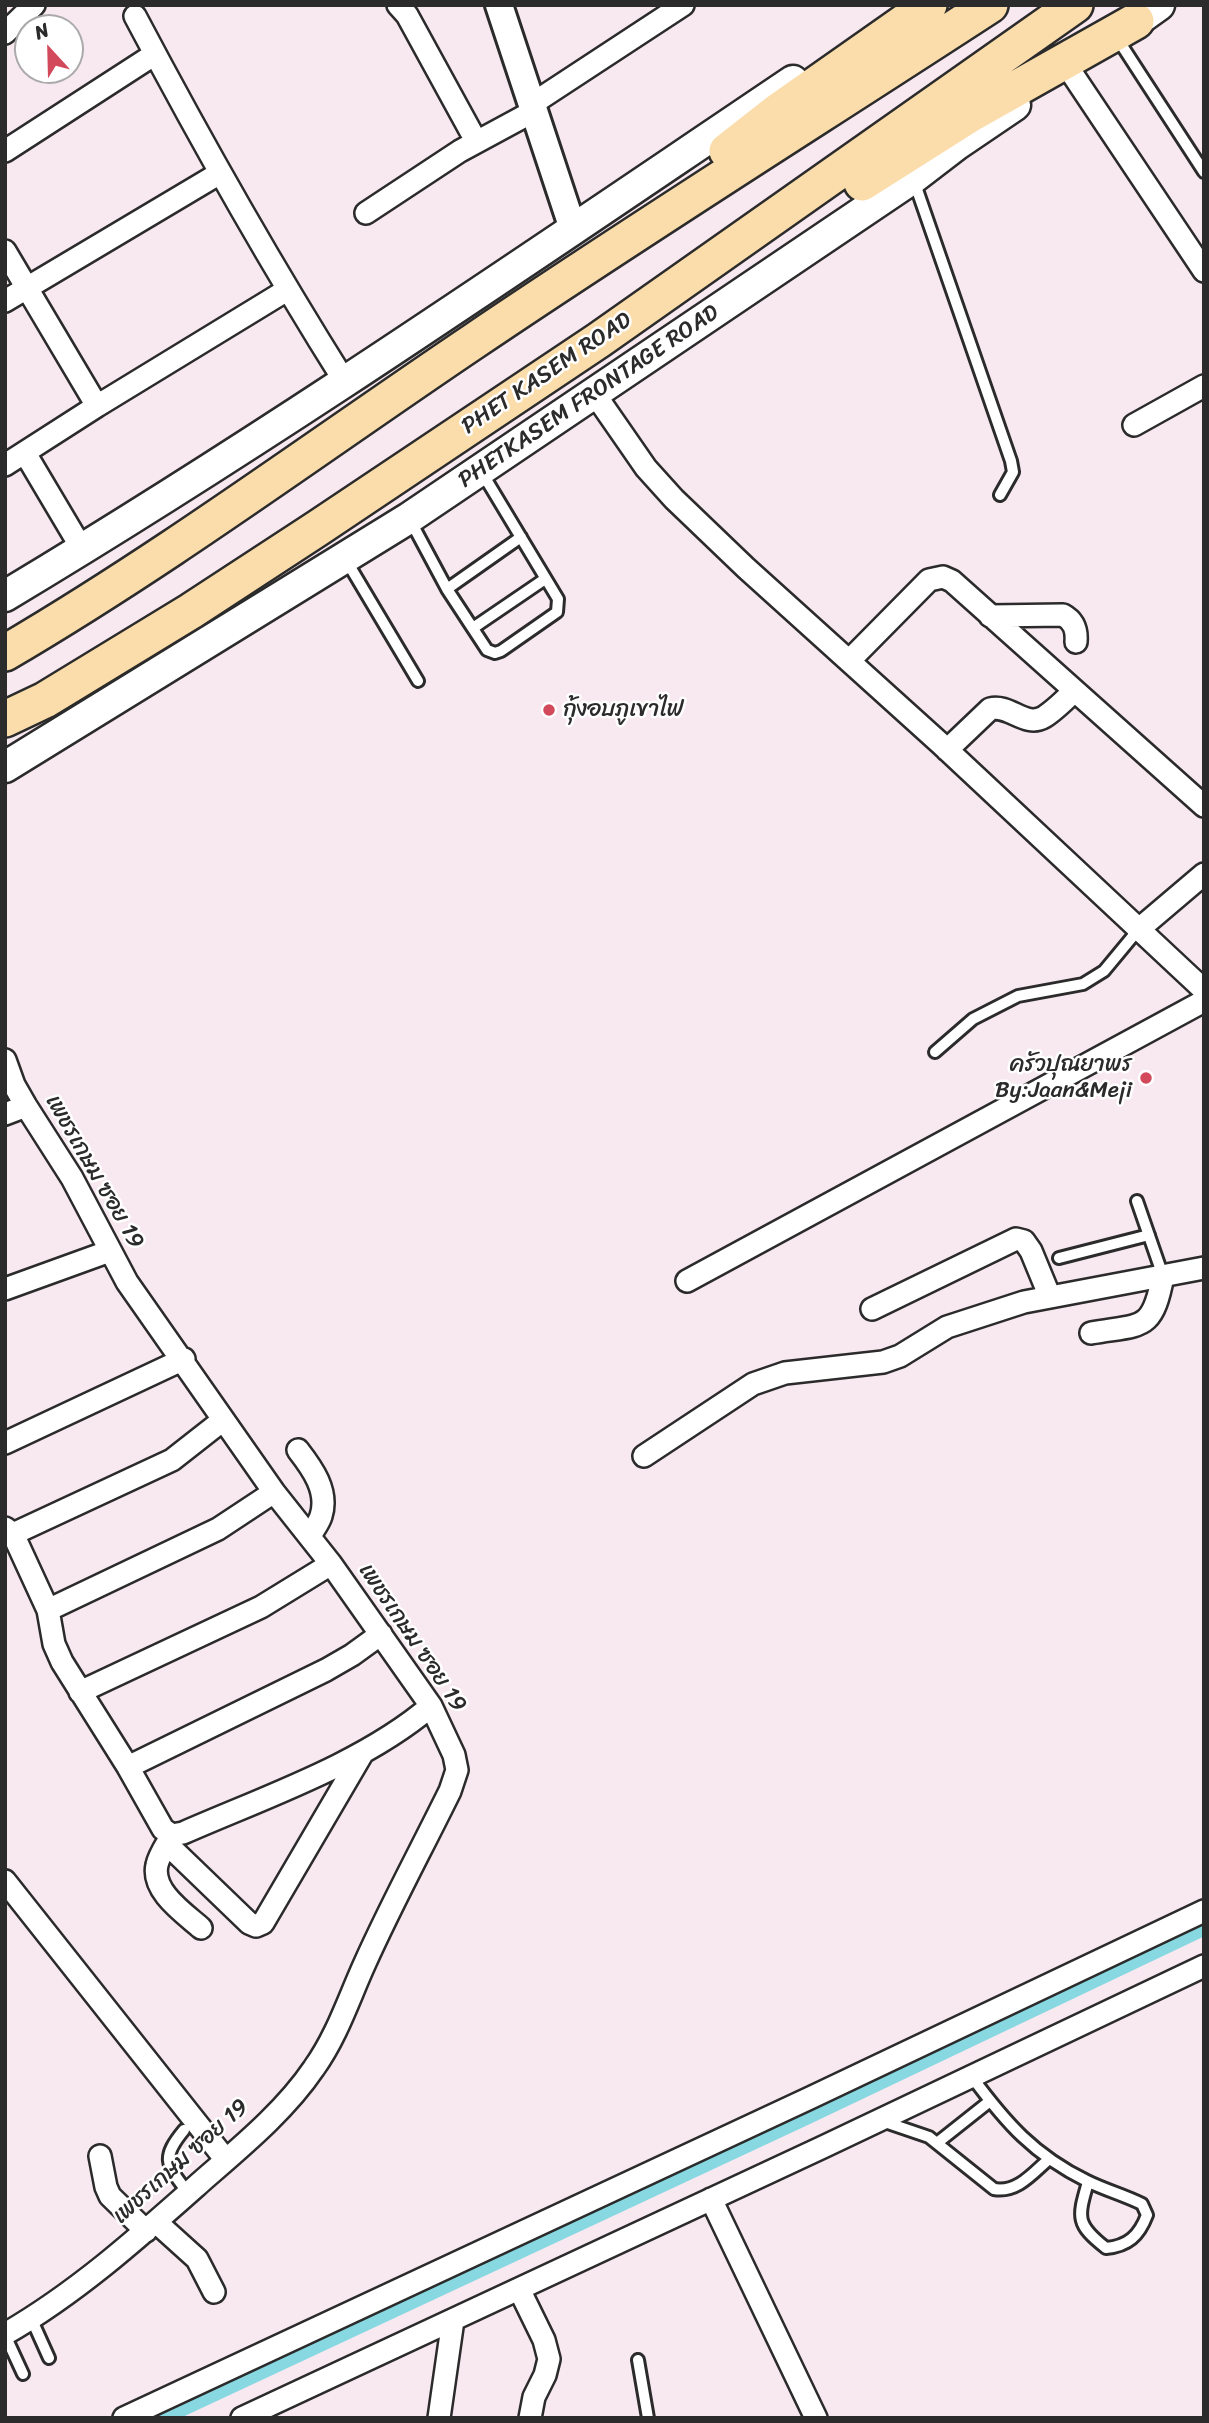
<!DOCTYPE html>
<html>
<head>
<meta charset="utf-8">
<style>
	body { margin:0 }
	#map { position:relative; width:1209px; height:2423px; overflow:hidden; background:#f8e8f0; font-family:Sriracha,sans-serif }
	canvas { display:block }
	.frame { position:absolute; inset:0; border:7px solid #2b2b2b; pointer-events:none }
	.north { position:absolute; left:14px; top:14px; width:70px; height:70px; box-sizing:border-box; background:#fff; border:2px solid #aaa; border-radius:50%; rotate:338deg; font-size:19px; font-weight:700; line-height:28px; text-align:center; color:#2b2b2b }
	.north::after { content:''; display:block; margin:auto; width:24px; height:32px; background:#d1495b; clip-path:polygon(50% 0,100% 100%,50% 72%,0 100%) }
</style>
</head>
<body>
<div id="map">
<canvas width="1209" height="2423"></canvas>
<div class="frame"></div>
<div class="north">N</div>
</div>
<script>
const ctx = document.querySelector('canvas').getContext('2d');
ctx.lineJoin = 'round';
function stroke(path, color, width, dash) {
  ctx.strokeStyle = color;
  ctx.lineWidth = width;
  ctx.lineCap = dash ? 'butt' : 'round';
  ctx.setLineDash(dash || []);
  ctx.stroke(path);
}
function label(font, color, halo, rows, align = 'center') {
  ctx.font = font + ' Sriracha,"Playpen Sans Thai",sans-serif';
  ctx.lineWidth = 5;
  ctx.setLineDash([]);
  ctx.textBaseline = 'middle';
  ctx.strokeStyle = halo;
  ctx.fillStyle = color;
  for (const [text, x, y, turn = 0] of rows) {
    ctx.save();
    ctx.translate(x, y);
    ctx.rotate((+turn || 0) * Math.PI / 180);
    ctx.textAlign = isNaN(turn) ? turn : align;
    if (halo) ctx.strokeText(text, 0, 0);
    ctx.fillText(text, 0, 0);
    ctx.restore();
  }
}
stroke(new Path2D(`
	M 158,2418 L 807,2115 L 1204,1926`), '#87d8e1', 19);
const service = new Path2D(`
	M 1117,38 L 1204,172
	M 914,181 L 1011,461 L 1013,472 L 1000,495
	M 409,518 L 447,589 L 487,650 L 495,653 L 501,651 L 557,612 L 558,599 L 481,471
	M 346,560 L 418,681
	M 447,589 L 521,537
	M 473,628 L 545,579
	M 935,1052 L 973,1019 L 1018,996 L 1083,984 L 1104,971 L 1138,930
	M 1137,1201 L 1163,1276
	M 1059,1258 L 1149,1235
	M 972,2077 C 1006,2123 1034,2155 1087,2181 C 1105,2190 1124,2195 1142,2204 L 1147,2215 C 1139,2236 1128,2246 1106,2248 C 1075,2224 1078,2217 1088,2182
	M 882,2121 L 929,2137 L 994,2189 C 1017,2193 1032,2174 1049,2159
	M 184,2130 C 160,2159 167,2165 188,2193
	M 937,2143 L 990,2101
	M 31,2318 L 49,2358
	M 5,2335 L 23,2374
	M 638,2360 L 648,2418`);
const minor = new Path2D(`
	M 398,5 L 407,15 L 476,141
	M 135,16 C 201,141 270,263 345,382
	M 5,33 L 34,5
	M 1069,69 L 1204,271
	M 532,104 L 683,5
	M 5,151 L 155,54
	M 366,213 L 460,151 L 534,111
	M 5,251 L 97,406 L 287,290
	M 5,301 L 220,173
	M 594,393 L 646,468 L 674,499 L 746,568 L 941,744 L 1204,990
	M 1134,425 L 1204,386
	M 25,453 L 82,549
	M 5,465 L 97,406
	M 990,616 L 1063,615 C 1074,621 1077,630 1076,642
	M 849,661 L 929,580 L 943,577 L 952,581 L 1204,806
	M 947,750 L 990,709 C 1010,704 1025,728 1044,717 C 1055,710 1065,700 1074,691
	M 1138,930 L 1204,874
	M 5,1060 L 14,1085 L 26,1106 L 72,1178 L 127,1282 L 274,1492 L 331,1564 L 431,1706 L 454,1755 L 457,1770 L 450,1791 C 422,1848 391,1905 365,1963 C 349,1998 337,2036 314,2068 C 285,2111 241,2147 202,2181 C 140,2236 78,2292 5,2334
	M 5,1114 L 26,1106
	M 687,1281 L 1204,1001
	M 5,1289 L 110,1251
	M 872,1309 L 1016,1239 L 1024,1241 L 1031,1251 L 1050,1297
	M 1091,1333 C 1143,1324 1152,1332 1163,1276
	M 5,1443 L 184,1359
	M 298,1450 C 312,1468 329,1491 321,1516 C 319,1523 313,1530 310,1536
	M 644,1456 L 753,1384 L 785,1373 L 883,1362 L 900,1356 L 947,1327 L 1024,1302 L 1204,1268
	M 5,1528 L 13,1534 L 48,1610 L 54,1644 L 62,1662 L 128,1767 L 163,1829 L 172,1835 L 183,1833 C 265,1797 363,1764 431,1706
	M 13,1534 L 172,1460 L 223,1420
	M 48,1610 L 218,1529 L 274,1492
	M 80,1692 L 261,1607 L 331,1564
	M 128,1767 L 326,1670 L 352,1655 L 381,1634
	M 172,1835 C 167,1844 159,1855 157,1865 C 151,1891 184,1913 201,1928
	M 167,1844 L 249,1923 L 256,1926 L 263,1923 L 362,1754
	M 5,1881 L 226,2160
	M 100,2156 L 106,2187 L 110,2196 L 146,2231
	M 711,2199 L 816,2418
	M 156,2222 L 197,2259 L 214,2292
	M 519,2289 L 544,2340 L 549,2359 L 545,2375 L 534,2397 L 530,2418
	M 124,2418 L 810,2098 L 1204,1911
	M 242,2418 L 823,2147 L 1204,1966
	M 439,2418 L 453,2320`);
const tertiary = new Path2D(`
	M 499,5 L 573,229`);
const secondary = new Path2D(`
	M 1117,35 L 1159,5
	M 5,596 C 275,434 533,256 793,81
	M 5,767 L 409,518 L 913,178 L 956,145 L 1015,105`);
const trunk = new Path2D(`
	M 727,151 L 778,111 L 929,5
	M 862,183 L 971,114 L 1136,21
	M 5,653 C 167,558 318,446 474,341 C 644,226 818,117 990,5
	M 5,719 L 45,700 L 191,611 L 318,528 L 599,340 L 1075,5`);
stroke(service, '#2b2b2b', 16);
stroke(minor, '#2b2b2b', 26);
stroke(tertiary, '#2b2b2b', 32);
stroke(secondary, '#2b2b2b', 35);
stroke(trunk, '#2b2b2b', 40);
stroke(service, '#fff', 10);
stroke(minor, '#fff', 21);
stroke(tertiary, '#fff', 26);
stroke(secondary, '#fff', 30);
stroke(trunk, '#fbddab', 35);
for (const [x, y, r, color] of [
	[549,710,7,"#d1495b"],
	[1146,1078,7,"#d1495b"]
]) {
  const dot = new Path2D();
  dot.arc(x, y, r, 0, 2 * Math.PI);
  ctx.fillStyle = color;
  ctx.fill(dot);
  stroke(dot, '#fff', 2.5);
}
label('23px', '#2b2b2b', '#fff', [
	["PHET KASEM ROAD",547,374,-34],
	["PHETKASEM FRONTAGE ROAD",589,397,-34],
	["เพชรเกษม ซอย 19",94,1172,60],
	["เพชรเกษม ซอย 19",412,1638,56],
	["เพชรเกษม ซอย 19",181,2162,-42]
]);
label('23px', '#2b2b2b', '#fff', [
	["กุ้งอบภูเขาไฟ",563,710],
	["ครัวปุณยาพร",1132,1065,"right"],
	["By:Jaan&Meji",1132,1091,"right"]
], 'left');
</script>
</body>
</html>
